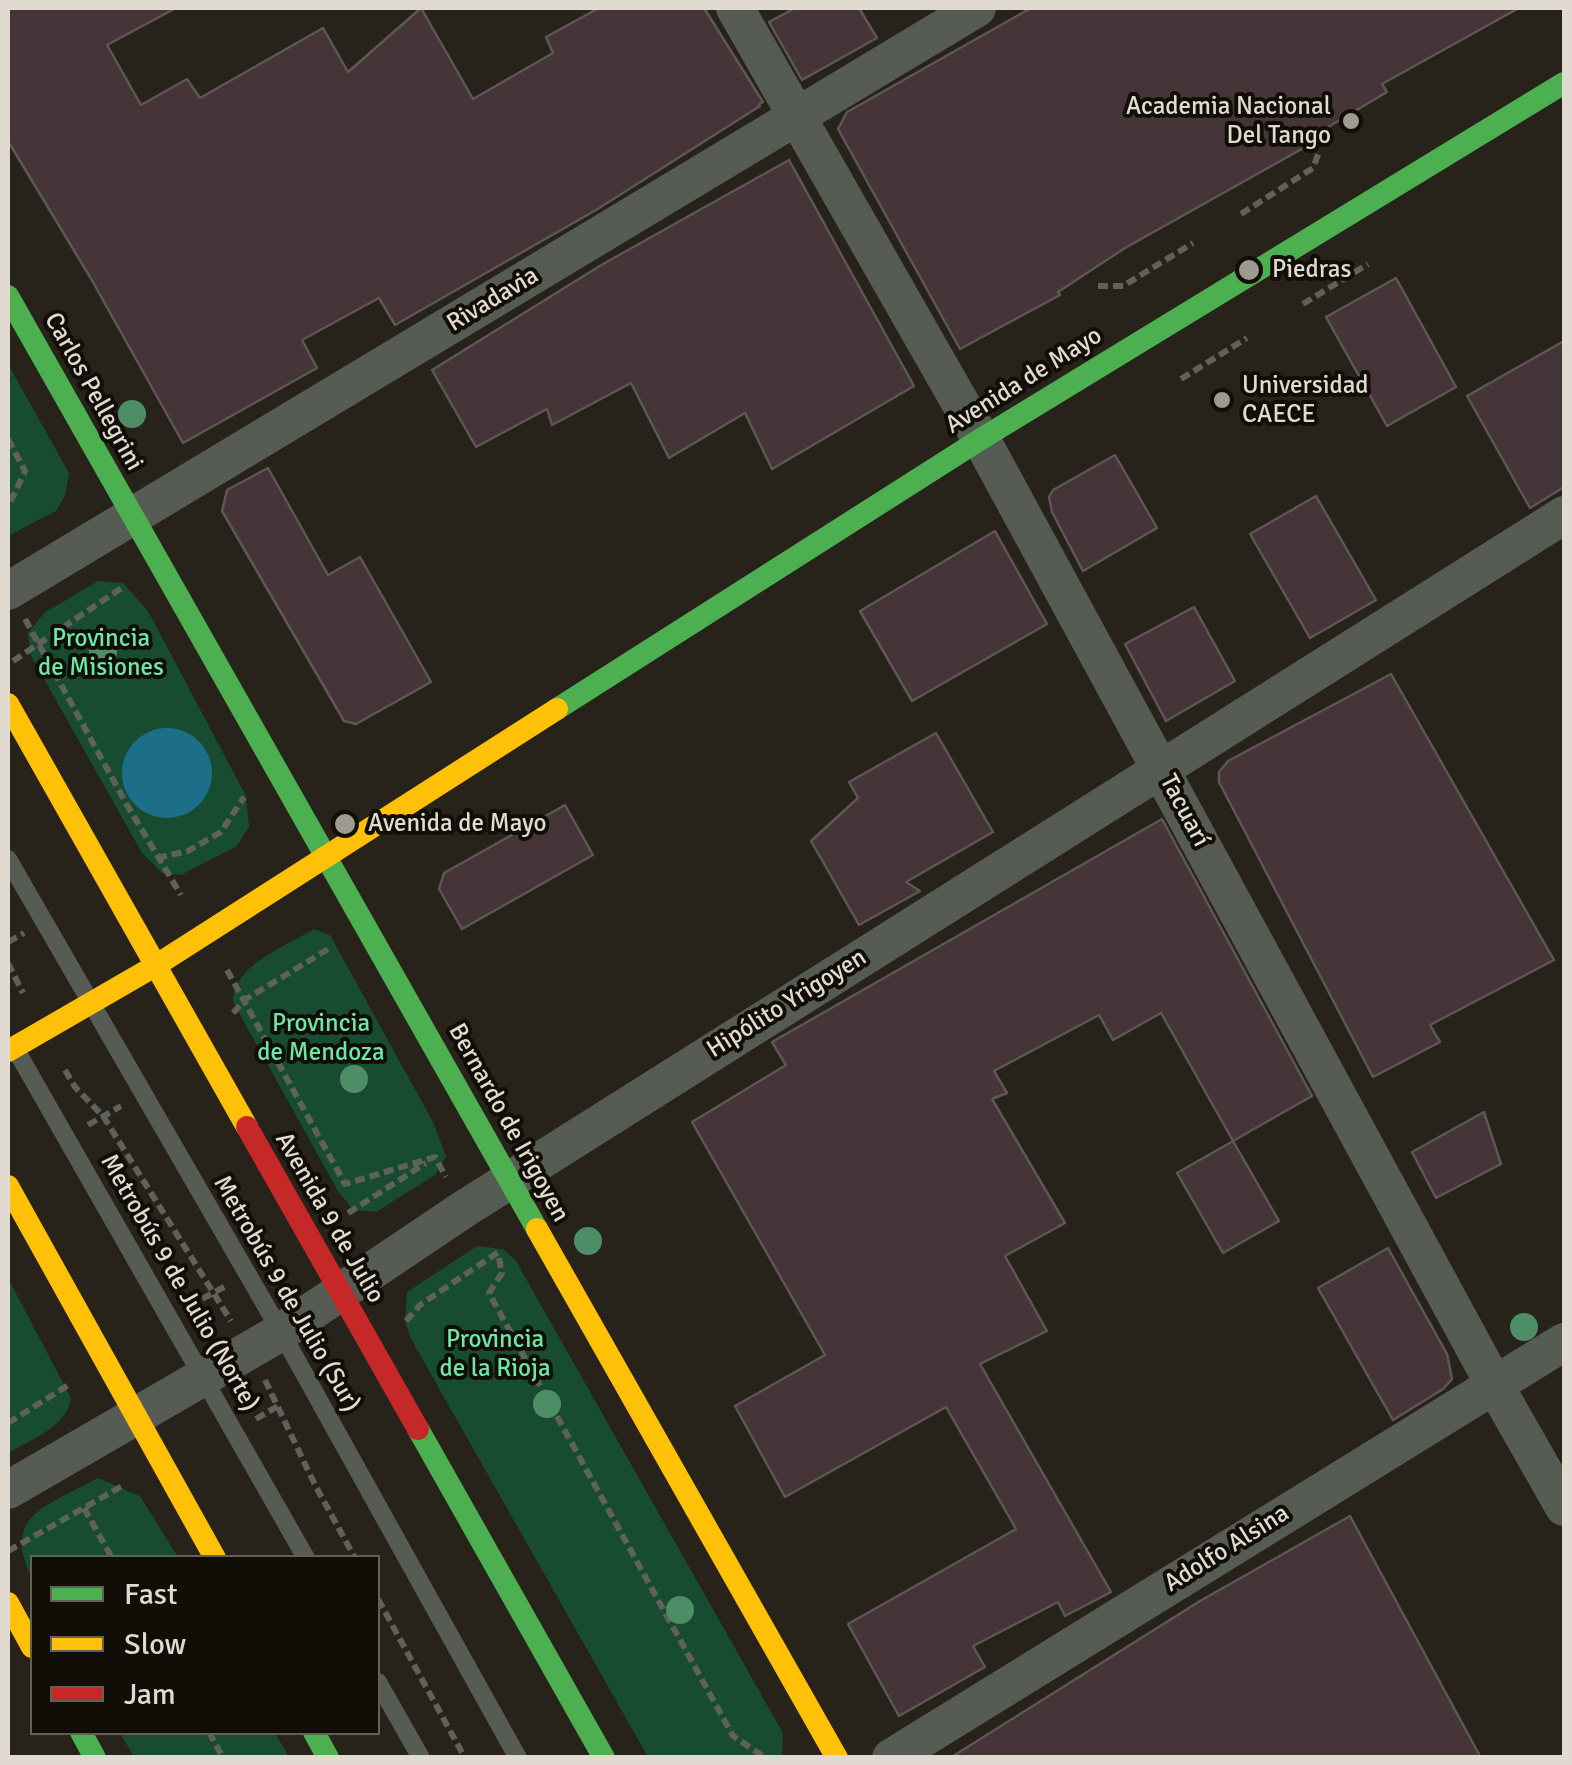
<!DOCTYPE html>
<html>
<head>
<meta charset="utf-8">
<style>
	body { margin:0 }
	#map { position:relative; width:1572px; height:1765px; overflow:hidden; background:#27221a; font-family:Signika,sans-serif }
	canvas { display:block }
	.frame { position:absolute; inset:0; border:10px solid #e0dad0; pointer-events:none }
	.legend { position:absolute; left:30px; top:1555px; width:350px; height:180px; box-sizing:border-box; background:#110d07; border:2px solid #645f57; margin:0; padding:12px 18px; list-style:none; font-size:30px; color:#e0dad0 }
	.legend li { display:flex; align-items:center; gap:20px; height:50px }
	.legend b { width:50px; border:2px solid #645f57 }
</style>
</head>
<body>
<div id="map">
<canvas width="1572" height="1765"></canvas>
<div class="frame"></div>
<ul class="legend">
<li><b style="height:12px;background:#4caf50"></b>Fast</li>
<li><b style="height:12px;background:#ffc107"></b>Slow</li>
<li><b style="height:12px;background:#c62828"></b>Jam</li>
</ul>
</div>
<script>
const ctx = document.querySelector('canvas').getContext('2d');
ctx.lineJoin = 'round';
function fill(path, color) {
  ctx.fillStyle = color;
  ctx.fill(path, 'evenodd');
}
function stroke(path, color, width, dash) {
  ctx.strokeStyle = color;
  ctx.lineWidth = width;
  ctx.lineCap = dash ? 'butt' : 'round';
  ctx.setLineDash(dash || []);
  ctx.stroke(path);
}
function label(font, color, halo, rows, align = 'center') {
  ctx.font = font + ' Signika,sans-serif';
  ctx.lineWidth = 8;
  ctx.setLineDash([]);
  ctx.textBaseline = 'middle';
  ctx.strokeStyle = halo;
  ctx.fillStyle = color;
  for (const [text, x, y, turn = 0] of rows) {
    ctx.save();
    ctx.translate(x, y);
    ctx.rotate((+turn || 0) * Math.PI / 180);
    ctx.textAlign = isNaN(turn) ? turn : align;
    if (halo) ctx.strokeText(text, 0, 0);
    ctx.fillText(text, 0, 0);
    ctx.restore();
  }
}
fill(new Path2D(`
	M 8,364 L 69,473 L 65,496 L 56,511 L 8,536 Z
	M 98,581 L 123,583 L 148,611 L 246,796 L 249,827 L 237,846 L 181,875 L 162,873 L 142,853 L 30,654 L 28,633 L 44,613 Z
	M 314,929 L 330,935 L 433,1122 L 446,1156 L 435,1175 L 376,1212 L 354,1210 L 339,1193 L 233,1002 C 234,964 285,947 314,929 Z
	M 477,1246 L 503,1249 L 516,1261 L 783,1733 L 782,1757 L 648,1757 L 411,1339 L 405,1321 L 407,1292 Z
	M 8,1278 L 71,1398 C 67,1427 30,1440 8,1453 Z
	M 98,1478 L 140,1496 L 178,1557 L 32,1558 L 32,1578 C 0,1514 50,1505 98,1478 Z
	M 120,1733 L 275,1733 L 289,1757 L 134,1757 Z`), '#174c30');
fill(new Path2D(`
	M122 773a45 45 0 1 1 90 0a45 45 0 1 1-90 0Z`), '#1c6e89');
const building = new Path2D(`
	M 8,8 L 176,8 L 107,45 L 141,105 L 187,79 L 200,98 L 323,28 L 348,72 L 421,8 L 473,99 L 553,53 L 546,37 L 599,8 L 704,8 L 763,102 L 759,104 L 760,106 L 596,210 L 395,325 L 379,298 L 302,340 L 317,368 L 183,443 L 90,277 L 8,141 Z
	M 795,8 L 859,8 L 877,38 L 802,80 L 769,22 Z
	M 1031,8 L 1519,8 L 1382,84 L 1387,92 L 1313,136 L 1316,141 L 1125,248 L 1058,292 L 1060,295 L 960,349 L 838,129 L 847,112 Z
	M 789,160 L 914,386 L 772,469 L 745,413 L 669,458 L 631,383 L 552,425 L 547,409 L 476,447 L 432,370 L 603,264 Z
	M 1396,278 L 1456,387 L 1387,426 L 1326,317 Z
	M 1564,341 L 1564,487 L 1530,508 L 1467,396 Z
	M 1115,455 L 1157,528 L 1083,571 L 1052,512 L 1049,497 L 1053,490 Z
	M 268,468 L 328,575 L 360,557 L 431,682 L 356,724 L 344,721 L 222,511 L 227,490 Z
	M 1316,496 L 1376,600 L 1310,638 L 1250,534 Z
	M 995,531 L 1047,624 L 912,701 L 860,611 Z
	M 1194,607 L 1235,681 L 1166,721 L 1125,644 Z
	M 1391,674 L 1554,960 L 1430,1025 L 1440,1042 L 1373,1077 L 1219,782 L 1219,772 L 1228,761 Z
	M 936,733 L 993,832 L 906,882 L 920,891 L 859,925 L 811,841 L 858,798 L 849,782 Z
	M 565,805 L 593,855 L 462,929 L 439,889 L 444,873 Z
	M 1162,819 L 1312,1096 L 1233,1141 L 1161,1013 L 1113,1040 L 1099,1015 L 994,1071 L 1007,1093 L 992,1099 L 1065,1223 L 1005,1256 L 1047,1331 L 980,1364 L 1111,1592 L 1065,1616 L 1058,1602 L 973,1646 L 985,1667 L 899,1716 L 848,1624 L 1016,1529 L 946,1407 L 785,1497 L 735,1406 L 825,1355 L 692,1122 L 786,1065 L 772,1042 Z
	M 1484,1112 L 1501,1164 L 1436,1198 L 1412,1152 Z
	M 1233,1141 L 1279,1221 L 1223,1253 L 1177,1173 Z
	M 1388,1248 L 1447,1354 L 1452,1379 L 1443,1389 L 1393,1420 L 1318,1288 Z
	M 1350,1516 L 1481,1758 L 950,1758 L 1200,1601 Z`);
fill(building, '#453538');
stroke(building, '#5d5755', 2.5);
stroke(new Path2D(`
	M 1241,214 L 1313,168 L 1319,152
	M 1098,286 L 1123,286 L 1193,243
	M 1303,304 L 1368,264
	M 1181,379 L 1247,338
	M 8,439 L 25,471 L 8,507
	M 25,619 L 127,805 L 181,895
	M 13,661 L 123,587
	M 157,858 L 188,851 L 221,832 L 244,797
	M 8,942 L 24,933
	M 8,963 L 23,993
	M 227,970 L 345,1184 L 435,1157 L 446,1177
	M 233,1013 L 246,999 L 330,948
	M 65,1070 L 75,1087 L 103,1116 L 231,1321
	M 88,1125 L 121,1106
	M 348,1213 L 426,1163
	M 499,1258 L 502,1273 L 489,1293 L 733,1736 L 766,1758
	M 189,1306 L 226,1286
	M 406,1321 L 420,1305 L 500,1251
	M 265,1380 L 315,1485 L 355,1558
	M 256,1419 L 280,1405
	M 8,1423 L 70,1384
	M 84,1508 L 112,1558
	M 8,1551 L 124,1485
	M 378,1599 L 465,1758
	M 209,1732 L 223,1758`), '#5e625b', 6, [10, 5]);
stroke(new Path2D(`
	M 8,859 L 281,1332 L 518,1758
	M 16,1050 L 306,1558
	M 378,1682 L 421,1758`), '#565c53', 18);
stroke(new Path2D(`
	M 735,8 L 981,439 L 1494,1384 L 1564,1507
	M 8,591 L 977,8
	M 8,1490 L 281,1332 L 464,1209 L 1564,515
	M 891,1758 L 1564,1342`), '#565c53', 38);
stroke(new Path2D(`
	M 8,296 L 537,1229
	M 557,709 L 981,439 L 1564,83
	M 418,1429 L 604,1758
	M 81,1732 L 95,1758
	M 314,1732 L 328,1758`), '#4caf50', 22);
stroke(new Path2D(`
	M 8,704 L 247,1127
	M 8,1051 L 155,966 L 557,709
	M 8,1186 L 215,1558
	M 537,1229 L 837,1758
	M 8,1603 L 32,1647`), '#ffc107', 22);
stroke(new Path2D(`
	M 247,1127 L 418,1429`), '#c62828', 22);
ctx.fillStyle = '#4e8e66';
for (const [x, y] of [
	[132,414],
	[103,651],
	[354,1079],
	[588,1241],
	[1524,1327],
	[547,1404],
	[680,1610]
]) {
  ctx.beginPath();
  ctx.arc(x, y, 14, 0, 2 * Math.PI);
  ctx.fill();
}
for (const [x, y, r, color] of [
	[1351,121,10,"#9f9a90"],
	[1249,270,12,"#9f9a90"],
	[1222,400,10,"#9f9a90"],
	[345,824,12,"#9f9a90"]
]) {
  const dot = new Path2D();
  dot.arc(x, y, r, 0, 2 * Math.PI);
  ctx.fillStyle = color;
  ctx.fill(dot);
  stroke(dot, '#110d07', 4);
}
label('25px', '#e0dad0', '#110d07', [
	["Academia Nacional",1331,107,"right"],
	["Del Tango",1331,136,"right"],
	["Piedras",1272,270],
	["Universidad",1242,386],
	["CAECE",1242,415],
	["Avenida de Mayo",368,824]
], 'left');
label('25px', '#e0dad0', '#110d07', [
	["Rivadavia",493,300,-31],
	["Avenida de Mayo",1024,381,-32],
	["Carlos Pellegrini",93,392,61],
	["Tacuarí",1184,811,62],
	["Hipólito Yrigoyen",787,1004,-32],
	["Bernardo de Irigoyen",508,1123,61],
	["Avenida 9 de Julio",329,1218,60],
	["Metrobús 9 de Julio (Norte)",179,1283,60],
	["Metrobús 9 de Julio (Sur)",286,1294,60],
	["Adolfo Alsina",1227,1549,-32]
]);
label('25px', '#6de7a4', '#110d07', [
	["Provincia",101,639],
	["de Misiones",101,668],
	["Provincia",321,1024],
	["de Mendoza",321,1053],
	["Provincia",495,1340],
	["de la Rioja",495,1369]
]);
</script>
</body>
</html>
